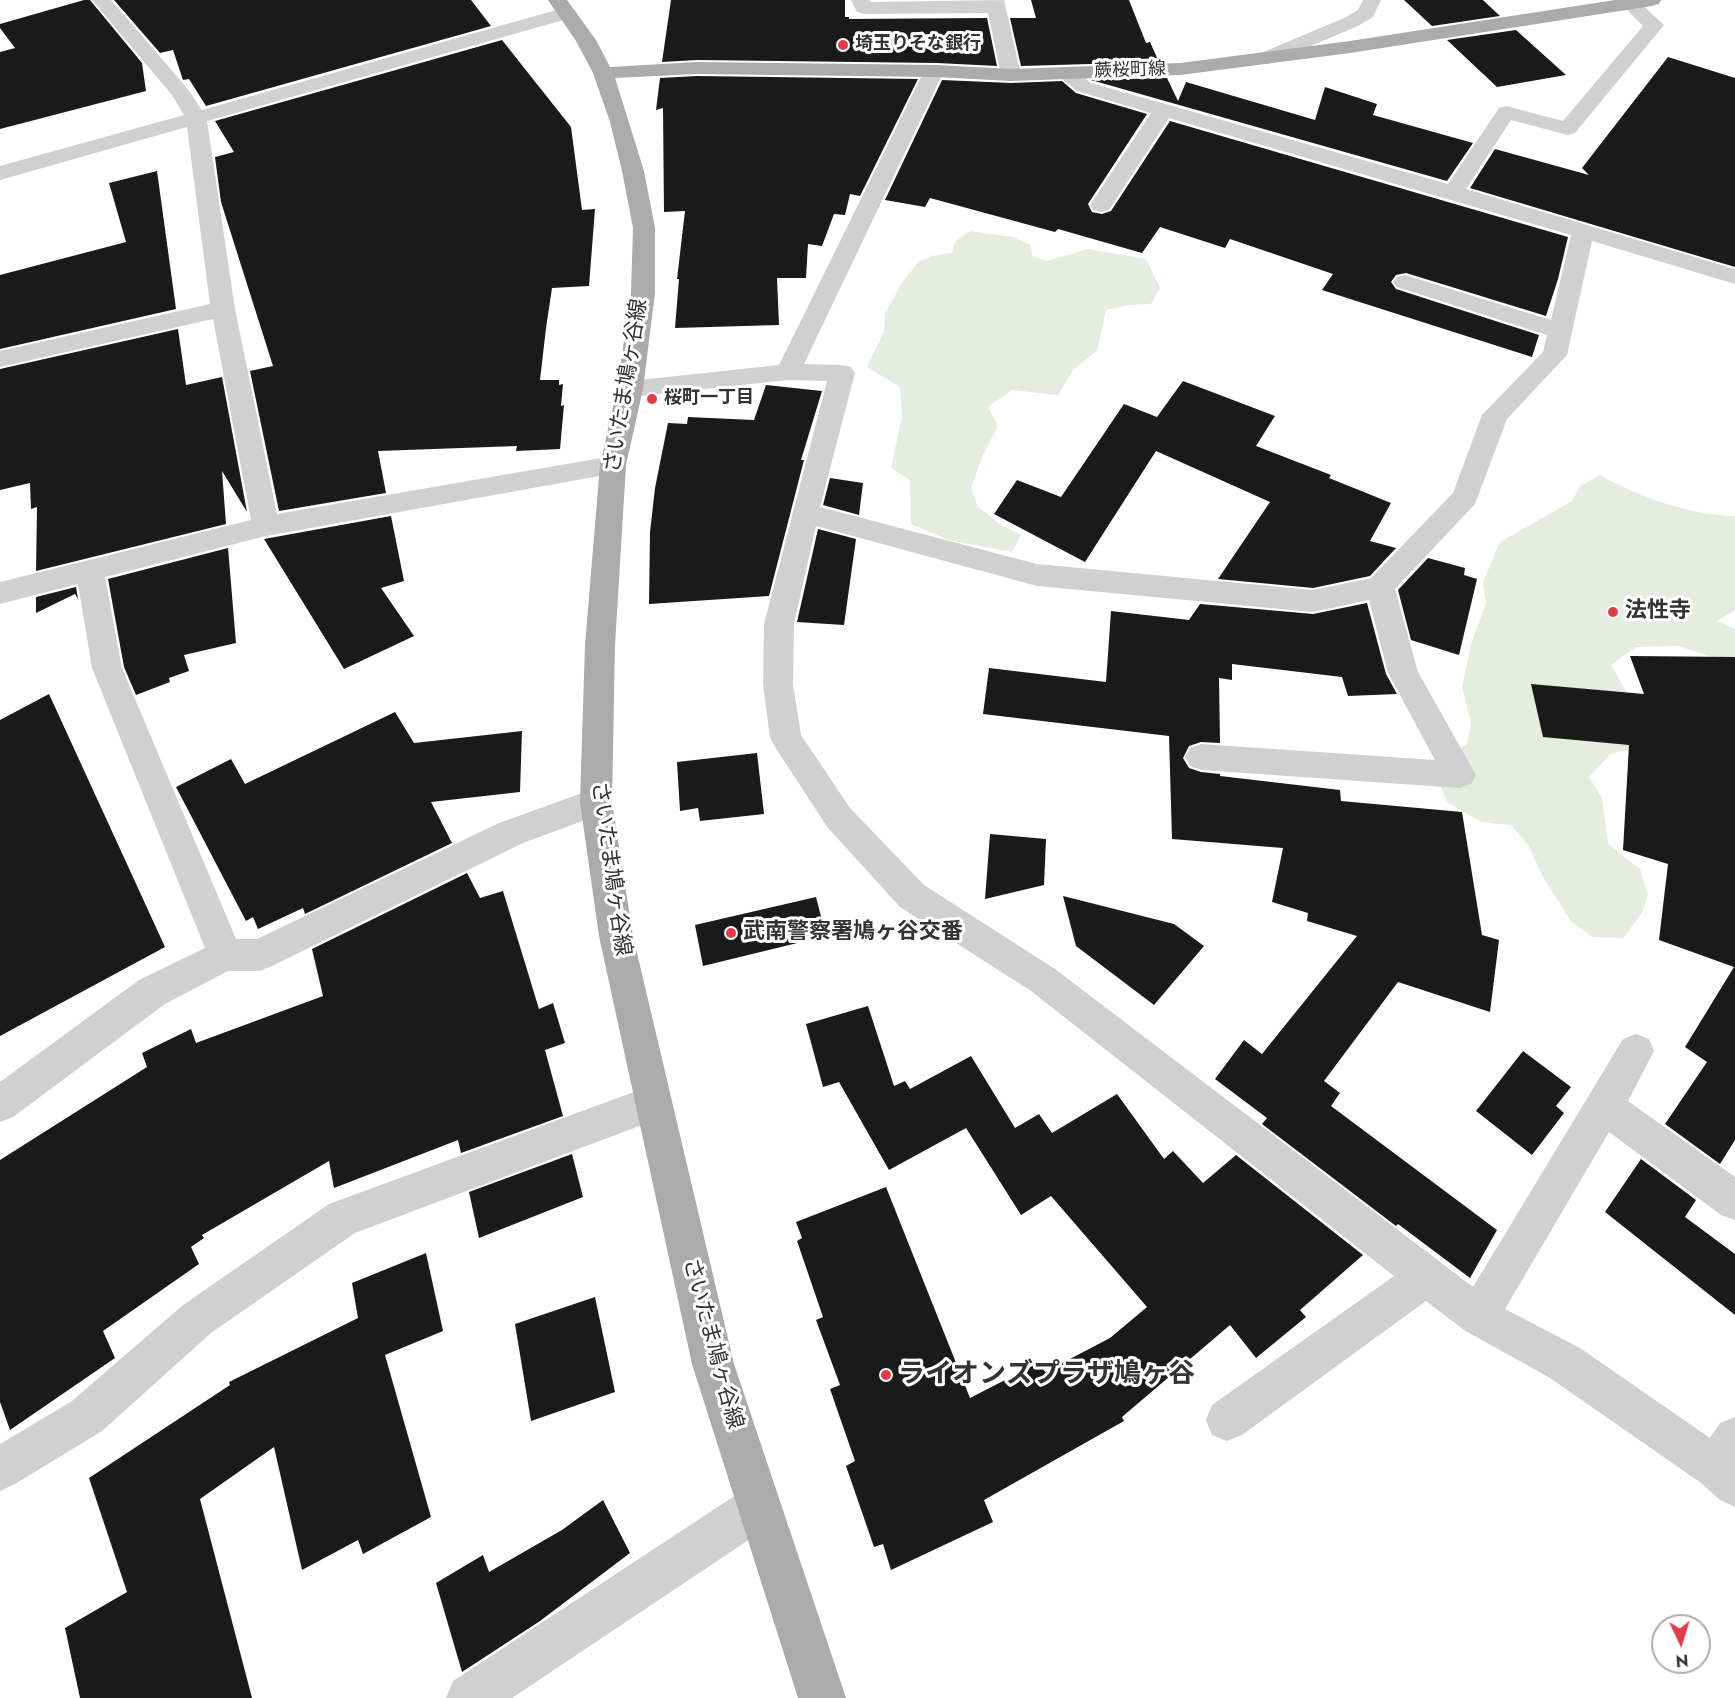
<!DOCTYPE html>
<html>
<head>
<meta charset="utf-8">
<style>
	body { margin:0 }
	#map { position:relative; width:1735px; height:1698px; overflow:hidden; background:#fff; font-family:Jost,sans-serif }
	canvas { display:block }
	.north { position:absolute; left:1651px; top:1614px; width:60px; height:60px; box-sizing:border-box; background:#fff; border:2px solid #adadad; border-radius:50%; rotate:176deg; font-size:16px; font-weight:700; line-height:24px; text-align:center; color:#333 }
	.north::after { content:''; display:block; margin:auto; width:21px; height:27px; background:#e63946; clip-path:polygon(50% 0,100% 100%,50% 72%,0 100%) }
</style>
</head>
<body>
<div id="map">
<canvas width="1735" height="1698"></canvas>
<div class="north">N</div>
</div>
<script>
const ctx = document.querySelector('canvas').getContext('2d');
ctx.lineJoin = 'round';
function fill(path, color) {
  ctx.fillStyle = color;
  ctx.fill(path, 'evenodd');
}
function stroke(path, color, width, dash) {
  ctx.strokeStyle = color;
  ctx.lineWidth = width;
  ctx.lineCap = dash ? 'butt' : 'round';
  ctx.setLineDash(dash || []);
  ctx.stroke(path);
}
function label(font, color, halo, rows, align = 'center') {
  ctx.font = font + ' Jost,"Noto Sans JP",sans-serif';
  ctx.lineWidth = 6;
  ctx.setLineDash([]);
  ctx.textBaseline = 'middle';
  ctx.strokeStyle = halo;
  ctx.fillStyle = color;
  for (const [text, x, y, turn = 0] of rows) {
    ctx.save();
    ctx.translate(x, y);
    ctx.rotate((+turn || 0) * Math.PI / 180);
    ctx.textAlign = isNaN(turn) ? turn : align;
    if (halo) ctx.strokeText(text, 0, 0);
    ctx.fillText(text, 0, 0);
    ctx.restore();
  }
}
fill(new Path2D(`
	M 970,231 L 1013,237 L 1031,245 L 1032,256 L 1047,261 L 1088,249 L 1146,259 L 1160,288 L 1151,304 L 1129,305 L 1106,310 L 1097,351 L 1073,370 L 1058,395 L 1012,390 L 988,407 L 998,426 L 983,455 L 971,488 L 978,507 L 1000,524 L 1021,535 L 1012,552 L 948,540 L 911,524 L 910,480 L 891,468 L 902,416 L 900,387 L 867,367 L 884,332 L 885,314 L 901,284 L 919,261 L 932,256 L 952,253 L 955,241 Z
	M 1600,475 C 1636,496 1693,516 1735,516 L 1735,610 L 1717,621 L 1735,629 L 1735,665 L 1679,646 L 1636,647 L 1611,665 L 1655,742 L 1611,754 L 1589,777 L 1602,798 L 1608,844 L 1640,869 L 1648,895 L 1642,913 L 1623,938 L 1592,937 L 1571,921 L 1544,879 L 1528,845 L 1511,825 L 1481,822 L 1447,802 L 1431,761 L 1467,744 L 1471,723 L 1462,687 L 1471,644 L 1486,603 L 1483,582 L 1500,542 L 1572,501 L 1580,486 Z`), '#e6ecdf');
fill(new Path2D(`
	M 84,0 L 90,0 L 142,63 L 146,91 L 0,129 L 0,52 L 15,48 L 0,28 L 0,24 Z
	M 114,0 L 471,0 L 491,26 L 206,106 L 189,79 L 183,80 L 173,50 L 160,53 Z
	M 671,0 L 845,0 L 845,17 L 849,17 L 849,19 L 987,18 L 997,66 L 937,63 L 697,60 L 662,62 Z
	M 1031,0 L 1129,0 L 1146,43 L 1150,42 L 1159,62 L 1021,66 L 1010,18 L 1036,18 Z
	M 1404,0 L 1483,0 L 1500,16 L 1432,26 Z
	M 1516,30 L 1566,75 L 1497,87 L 1447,40 Z
	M 502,40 L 571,127 L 582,210 L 595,209 L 589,286 L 552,288 L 546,328 L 540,380 L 559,380 L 559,385 L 563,384 L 561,406 L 564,405 L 560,449 L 516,451 L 517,446 L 378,451 L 386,493 L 279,511 L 250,371 L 273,366 L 221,202 L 215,157 L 234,152 L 215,121 Z
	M 1668,57 L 1735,78 L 1735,267 L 1470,188 L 1495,149 L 1589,175 L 1582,168 Z
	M 697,76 L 918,79 L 860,196 L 850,194 L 845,215 L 834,214 L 822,246 L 808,244 L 806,278 L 777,278 L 779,325 L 675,328 L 679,279 L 677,279 L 685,211 L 664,212 L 663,108 L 656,110 L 660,78 Z
	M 1167,78 L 1178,101 L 1186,82 L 1315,120 L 1325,87 L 1377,104 L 1373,115 L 1473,143 L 1447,181 L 1091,80 Z
	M 942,80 L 1011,83 L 1062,81 L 1076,93 L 1147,114 L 1088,204 L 1092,212 L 1102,214 L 1111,211 L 1170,121 L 1568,237 L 1558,279 L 1546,316 L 1406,273 L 1396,275 L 1391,282 L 1396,289 L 1539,335 L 1532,357 L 1322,290 L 1333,274 L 1230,239 L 1225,248 L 1160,227 L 1142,253 L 1058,229 L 1055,232 L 930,198 L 925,207 L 885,200 Z
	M 157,171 L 176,309 L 0,349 L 0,275 L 126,242 L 109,183 Z
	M 178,329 L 186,385 L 222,377 L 247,512 L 222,471 L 226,524 L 36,571 L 37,507 L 31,509 L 30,483 L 0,490 L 0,369 Z
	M 1183,381 L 1275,416 L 1256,446 L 1331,475 L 1329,478 L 1391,503 L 1370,541 L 1396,548 L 1370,576 L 1313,588 L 1218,579 L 1270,502 L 1156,451 L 1085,562 L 994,514 L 1017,480 L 1061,497 L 1124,404 L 1157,417 Z
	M 766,385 L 822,391 L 801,460 L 804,460 L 769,596 L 649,604 L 650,532 L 655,488 L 668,423 L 687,424 L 688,417 L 754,420 Z
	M 830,478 L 863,483 L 859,515 L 823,505 Z
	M 391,516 L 404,581 L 381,588 L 414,636 L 344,669 L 264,539 Z
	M 818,529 L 856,539 L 844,625 L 797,622 Z
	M 228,548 L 236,643 L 184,655 L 189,671 L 169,678 L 170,682 L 136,695 L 124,667 L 108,579 Z
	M 1428,558 L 1465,568 L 1464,575 L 1477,579 L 1459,655 L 1411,640 L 1398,590 Z
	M 76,587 L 78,599 L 75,594 L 36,613 L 36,597 Z
	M 1367,603 L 1386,674 L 1397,694 L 1348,696 L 1342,677 L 1232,664 L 1232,680 L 1219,678 L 1220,743 L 1201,742 L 1189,746 L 1183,758 L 1189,768 L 1201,772 L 1220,774 L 1220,776 L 1340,790 L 1341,801 L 1462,812 L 1482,935 L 1499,940 L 1490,1012 L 1398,982 L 1324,1081 L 1340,1093 L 1331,1106 L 1497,1230 L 1470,1278 L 1398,1224 L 1396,1226 L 1262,1124 L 1267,1118 L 1215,1079 L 1244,1040 L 1262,1054 L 1357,936 L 1307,921 L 1308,913 L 1272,902 L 1283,848 L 1172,839 L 1169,736 L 983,714 L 989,668 L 1106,682 L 1111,611 L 1189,620 L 1200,604 L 1313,614 Z
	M 1630,656 L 1735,657 L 1735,1140 L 1720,1164 L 1665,1124 L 1707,1062 L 1685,1047 L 1734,967 L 1659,940 L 1668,864 L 1623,850 L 1629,745 L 1543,737 L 1531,684 L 1644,694 Z
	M 49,694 L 165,947 L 0,1036 L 0,720 Z
	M 395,712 L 414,743 L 522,731 L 520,792 L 431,802 L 452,843 L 305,914 L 303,908 L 258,929 L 253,917 L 246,921 L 176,787 L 231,759 L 245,784 Z
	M 757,753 L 764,814 L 700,821 L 698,808 L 680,811 L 677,762 Z
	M 990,834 L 1046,839 L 1044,885 L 985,899 Z
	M 467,873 L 480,898 L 503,891 L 539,1009 L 553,1003 L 565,1043 L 545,1050 L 563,1116 L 461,1153 L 458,1140 L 334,1188 L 329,1161 L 202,1235 L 204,1238 L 191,1247 L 199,1264 L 103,1331 L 115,1358 L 10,1430 L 0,1402 L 0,1160 L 147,1067 L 142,1053 L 191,1029 L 196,1043 L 323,996 L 312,949 Z
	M 1063,896 L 1174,924 L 1204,946 L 1154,1005 L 1076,946 Z
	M 816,897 L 826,936 L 703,966 L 695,925 Z
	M 868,1006 L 894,1086 L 905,1081 L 910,1089 L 971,1056 L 1015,1128 L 1039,1114 L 1052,1133 L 1117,1094 L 1164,1159 L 1173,1151 L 1203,1183 L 1236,1155 L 1363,1255 L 1300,1310 L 1306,1317 L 1256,1358 L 1230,1325 L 1122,1417 L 1124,1421 L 984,1500 L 993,1522 L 891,1570 L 883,1544 L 874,1547 L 846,1466 L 855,1461 L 830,1389 L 840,1385 L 816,1320 L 823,1317 L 797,1241 L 802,1238 L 796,1222 L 886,1187 L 970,1398 L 1040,1362 L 1045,1372 L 1110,1338 L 1147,1307 L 1051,1196 L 1021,1215 L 966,1128 L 889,1170 L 839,1082 L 823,1087 L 806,1024 Z
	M 1523,1051 L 1571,1087 L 1556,1106 L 1564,1113 L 1532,1155 L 1476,1111 Z
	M 572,1154 L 583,1197 L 479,1238 L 469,1192 Z
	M 1641,1159 L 1696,1200 L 1685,1217 L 1735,1254 L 1735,1315 L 1605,1212 Z
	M 426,1253 L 443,1331 L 385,1355 L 431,1517 L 363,1554 L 358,1540 L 302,1570 L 274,1447 L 200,1499 L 252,1698 L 80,1698 L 65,1628 L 127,1592 L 89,1478 L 230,1385 L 229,1382 L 358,1318 L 352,1283 Z
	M 595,1297 L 615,1392 L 531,1421 L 515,1324 Z
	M 603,1500 L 630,1553 L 540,1621 L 462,1672 L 436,1583 L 483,1555 L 489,1572 L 562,1530 Z`), '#1a1a1a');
fill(new Path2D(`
	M 92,0 L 111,0 L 187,88 L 202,110 L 560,9 L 574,9 L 577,13 L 574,17 L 207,121 L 235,309 L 277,514 L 613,456 L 622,458 L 626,465 L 622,472 L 266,536 L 105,577 L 122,668 L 236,939 L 257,939 L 499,823 L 596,788 L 607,792 L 612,802 L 607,812 L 523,843 L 272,966 L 260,971 L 228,971 L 165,1004 L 13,1117 L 0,1122 L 0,1082 L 139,980 L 205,948 L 92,668 L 78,584 L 0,604 L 0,582 L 251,520 L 213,319 L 0,367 L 0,351 L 210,304 L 187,127 L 0,180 L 0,166 L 184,115 L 172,95 Z
	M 851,0 L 869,0 L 871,2 L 1004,0 L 1021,75 L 1018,79 L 1004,79 L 1001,75 L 988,13 L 864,14 L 857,12 Z
	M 1363,0 L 1381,0 L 1373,17 L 1358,26 L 1268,64 L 1254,64 L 1251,60 L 1254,56 L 1344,18 L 1358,10 Z
	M 1622,0 L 1637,0 L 1664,25 L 1575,133 L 1568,135 L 1511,120 L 1466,189 L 1735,269 L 1735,284 L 1592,241 L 1567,355 L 1507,419 L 1475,504 L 1395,589 L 1418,672 L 1476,775 L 1471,784 L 1460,788 L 1201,770 L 1190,766 L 1185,757 L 1190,748 L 1201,744 L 1435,760 L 1388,673 L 1369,600 L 1313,612 L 1037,586 L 816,526 L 794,624 L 793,684 L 801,735 L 850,808 L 924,885 L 1055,969 L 1473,1287 L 1623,1039 L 1636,1034 L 1649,1039 L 1654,1051 L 1628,1101 L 1735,1177 L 1735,1220 L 1721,1215 L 1609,1132 L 1505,1309 L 1580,1348 L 1710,1438 L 1720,1423 L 1735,1417 L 1735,1507 L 1720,1500 L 1701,1483 L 1550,1378 L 1464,1330 L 1426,1301 L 1242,1435 L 1227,1441 L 1212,1435 L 1206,1420 L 1212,1405 L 1394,1276 L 1031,991 L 900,907 L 828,828 L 775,747 L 770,738 L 763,684 L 764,624 L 827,381 L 788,380 L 630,397 L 621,395 L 617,389 L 621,383 L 630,381 L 779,365 L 924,71 L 927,67 L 941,67 L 944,71 L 804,364 L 842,365 L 851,367 L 855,373 L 820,507 L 1037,564 L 1313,590 L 1371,578 L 1453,493 L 1482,415 L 1543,352 L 1547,335 L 1397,287 L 1393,282 L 1397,277 L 1405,275 L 1551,320 L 1571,235 L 1169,118 L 1109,210 L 1101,212 L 1093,210 L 1090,205 L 1151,113 L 1077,91 L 1056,74 L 1059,70 C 1072,66 1081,75 1091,83 L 1448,184 L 1499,108 L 1506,106 L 1563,121 L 1643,26 L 1620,3 Z
	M 653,1085 L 666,1090 L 672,1103 L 666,1116 L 355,1233 L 211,1333 L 102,1431 L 15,1484 L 0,1491 L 0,1444 L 72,1401 L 183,1305 L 329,1204 Z
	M 758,1485 L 774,1491 L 780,1507 L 774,1523 L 512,1698 L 446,1698 L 453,1681 L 742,1491 Z`), '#d0d0d0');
fill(new Path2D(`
	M 548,0 L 567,0 L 596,40 L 610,67 L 697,62 L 937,65 L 1011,69 L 1180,63 L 1350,41 L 1615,0 L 1661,0 L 1659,4 L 1652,6 L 1350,53 L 1180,75 L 1011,81 L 937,77 L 697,74 L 615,78 L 644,171 L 655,228 L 655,293 L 643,389 L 626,465 L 615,645 L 612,802 L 633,936 L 734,1364 L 846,1698 L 798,1698 L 692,1364 L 599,936 L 580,802 L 585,645 L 600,465 L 617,389 L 631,293 L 633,228 L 622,171 L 610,122 L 593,73 L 576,41 Z`), '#ababab');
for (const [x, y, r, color] of [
	[843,45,6,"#e63946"],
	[652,399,6,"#e63946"],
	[1613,612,6,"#e63946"],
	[731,933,6,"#e63946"],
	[886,1375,6,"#e63946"]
]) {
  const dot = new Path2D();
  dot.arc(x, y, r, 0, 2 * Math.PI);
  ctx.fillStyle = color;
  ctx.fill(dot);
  stroke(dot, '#fff', 2);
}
label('bold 18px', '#333', '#fff', [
	["埼玉りそな銀行",855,45],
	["桜町一丁目",664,399]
], 'left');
label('18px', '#333', '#fff', [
	["蕨桜町線",1130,71,-2]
]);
label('22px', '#333', '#fff', [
	["さいたま鳩ヶ谷線",627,386,-81],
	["さいたま鳩ヶ谷線",610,869,82],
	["さいたま鳩ヶ谷線",712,1344,75]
]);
label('bold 22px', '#333', '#fff', [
	["法性寺",1625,612],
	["武南警察署鳩ヶ谷交番",743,933]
], 'left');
label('bold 27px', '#333', '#fff', [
	["ライオンズプラザ鳩ヶ谷",898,1375]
], 'left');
</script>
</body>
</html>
